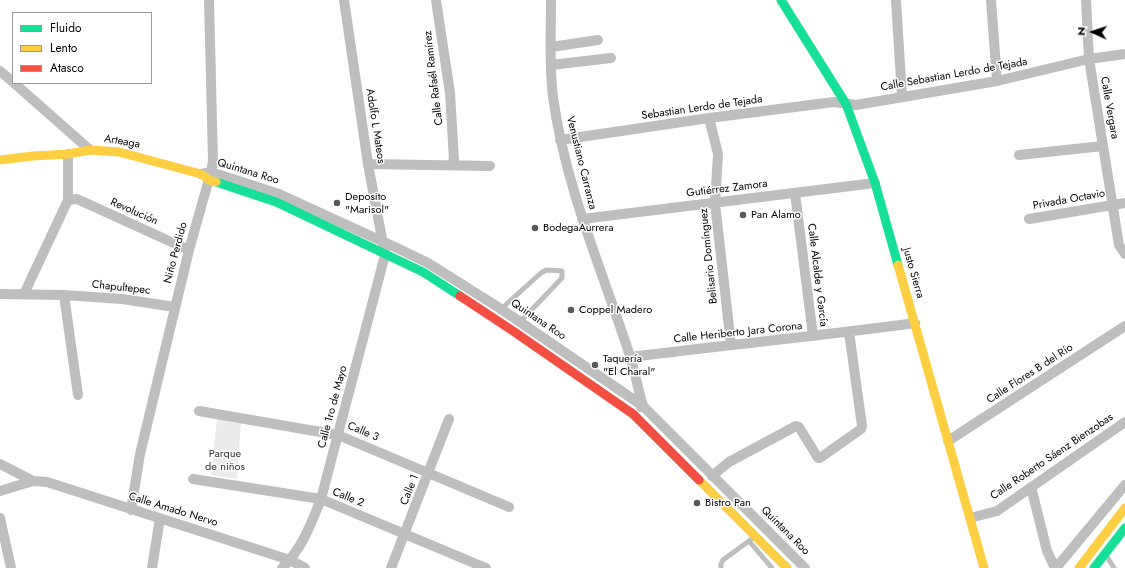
<!DOCTYPE html>
<html>
<head>
<meta charset="utf-8">
<style>
	body { margin:0 }
	#map { position:relative; width:1125px; height:568px; overflow:hidden; background:#fff; font-family:Jost,sans-serif }
	canvas { display:block }
	.legend { position:absolute; left:12px; top:12px; width:140px; height:72px; box-sizing:border-box; background:#fff; border:1px solid #999; margin:0; padding:5px 7px; list-style:none; font-size:12px; color:#000 }
	.legend li { display:flex; align-items:center; gap:8px; height:20px }
	.legend b { width:20px; border:1px solid #999 }
	.north { position:absolute; left:1073px; top:12px; width:40px; height:40px; -webkit-text-stroke:3px #fff; paint-order:stroke; rotate:273deg; font-size:11px; font-weight:700; line-height:16px; text-align:center; color:#000 }
	.north::after { content:''; display:block; margin:auto; width:14px; height:18px; background:#000; clip-path:polygon(50% 0,100% 100%,50% 72%,0 100%) }
</style>
</head>
<body>
<div id="map">
<canvas width="1125" height="568"></canvas>
<ul class="legend">
<li><b style="height:5px;background:#16e098"></b>Fluido</li>
<li><b style="height:5px;background:#ffcf43"></b>Lento</li>
<li><b style="height:5px;background:#f24e42"></b>Atasco</li>
</ul>
<div class="north">N</div>
</div>
<script>
const ctx = document.querySelector('canvas').getContext('2d');
ctx.lineJoin = 'round';
function fill(path, color) {
  ctx.fillStyle = color;
  ctx.fill(path, 'evenodd');
}
function stroke(path, color, width, dash) {
  ctx.strokeStyle = color;
  ctx.lineWidth = width;
  ctx.lineCap = dash ? 'butt' : 'round';
  ctx.setLineDash(dash || []);
  ctx.stroke(path);
}
function label(font, color, halo, rows, align = 'center') {
  ctx.font = font + ' Jost,sans-serif';
  ctx.lineWidth = 3;
  ctx.setLineDash([]);
  ctx.textBaseline = 'middle';
  ctx.strokeStyle = halo;
  ctx.fillStyle = color;
  for (const [text, x, y, turn = 0] of rows) {
    ctx.save();
    ctx.translate(x, y);
    ctx.rotate((+turn || 0) * Math.PI / 180);
    ctx.textAlign = isNaN(turn) ? turn : align;
    if (halo) ctx.strokeText(text, 0, 0);
    ctx.fillText(text, 0, 0);
    ctx.restore();
  }
}
fill(new Path2D(`
	M 217,419 L 241,422 L 237,479 L 211,475 Z`), '#ebebeb');
stroke(new Path2D(`
	M 501,309 L 541,273 L 546,270 L 562,271 L 562,278 L 520,322
	M 749,541 L 772,568
	M 1106,555 L 1114,568
	M 721,568 L 721,564 L 723,560 L 753,538`), '#bebebe', 5);
stroke(new Path2D(`
	M 436,0 L 450,93 L 454,160 L 451,165
	M 551,0 C 551,32 549,65 553,97 C 565,186 602,270 630,356 C 635,372 638,389 643,406 L 641,407
	M 896,0 L 902,97
	M 991,0 L 997,81
	M 1086,0 L 1089,59 L 1119,245 L 1125,254
	M 551,47 L 598,40
	M 551,65 L 611,58
	M 0,71 L 13,82
	M 14,83 L 90,150
	M 709,118 L 718,154 L 715,203 L 731,345
	M 560,140 L 709,118 L 834,102 L 856,105 L 997,81 L 1089,59 L 1125,54
	M 1019,155 L 1103,146
	M 368,164 L 490,166
	M 201,174 L 211,172 L 279,194 L 397,248 L 428,263 L 501,309 L 643,406 L 805,568
	M 795,193 L 813,336
	M 68,200 L 77,199 L 189,250
	M 582,219 L 875,183
	M 1029,219 L 1125,203
	M 0,294 L 64,295 L 122,299 L 175,307
	M 24,294 L 68,200 L 68,154
	M 64,295 L 78,395
	M 630,357 C 725,345 820,336 915,323
	M 199,411 L 338,435 L 509,507
	M 948,441 L 1125,326
	M 0,464 L 33,481 L 47,482 C 128,508 209,534 290,560 L 305,568
	M 712,476 L 729,462 L 796,426 L 799,427 L 818,458 L 820,458 L 861,429 L 862,426 L 849,332
	M 193,479 L 321,499 L 486,568
	M 1031,487 L 1047,551 L 1055,568
	M 0,491 L 33,481
	M 131,510 L 140,454 L 189,250 L 211,172 L 213,161 L 209,0
	M 0,518 L 11,568
	M 970,518 L 997,511 L 1125,422
	M 152,568 L 160,518
	M 282,568 C 302,549 311,524 321,499 L 385,255 L 368,164 L 344,0
	M 391,568 L 449,419
	M 1056,568 L 1125,485`), '#bebebe', 10);
stroke(new Path2D(`
	M 781,0 L 846,104 L 875,183 L 898,265
	M 216,182 L 276,202 L 423,272 L 460,296
	M 1094,568 L 1125,528`), '#16e098', 9);
stroke(new Path2D(`
	M 0,160 L 33,156 L 68,154 L 90,150 L 119,152 L 201,174 L 209,180 L 216,182
	M 898,265 L 984,568
	M 699,480 L 787,568
	M 1079,568 L 1125,508`), '#ffcf43', 9);
stroke(new Path2D(`
	M 460,296 L 513,331 L 633,414 L 699,480`), '#f24e42', 9);
for (const [x, y, r, color] of [
	[337,203,4,"#595959"],
	[743,215,4,"#595959"],
	[535,228,4,"#595959"],
	[571,310,4,"#595959"],
	[595,365,4,"#595959"],
	[697,503,4,"#595959"]
]) {
  const dot = new Path2D();
  dot.arc(x, y, r, 0, 2 * Math.PI);
  ctx.fillStyle = color;
  ctx.fill(dot);
  stroke(dot, '#fff', 1.5);
}
label('11px', '#000', '#fff', [
	["Calle Sebastian Lerdo de Tejada",954,75,-10],
	["Calle Rafaél Ramírez",434,78,-97],
	["Sebastian Lerdo de Tejada",702,108,-8],
	["Calle Vergara",1109,108,80],
	["Adolfo L Mateos",375,126,81],
	["Arteaga",122,142,10],
	["Venustiano Carranza",581,163,76],
	["Quintana Roo",248,172,17],
	["Gutiérrez Zamora",727,189,-7],
	["Privada Octavio",1069,200,-10],
	["Revolución",134,212,24],
	["Niño Perdido",176,253,-75],
	["Belisario Domínguez",709,256,-96],
	["Justo Sierra",913,273,74],
	["Calle Alcalde y García",817,275,83],
	["Chapultepec",121,288,6],
	["Quintana Roo",538,320,34],
	["Calle Heriberto Jara Corona",738,333,-6],
	["Calle Flores B del Río",1030,374,-33],
	["Calle 1ro de Mayo",333,407,-75],
	["Calle 3",363,432,23],
	["Calle Roberto Sáenz Bienzobas",1052,457,-34],
	["Calle 1",410,490,-68],
	["Calle 2",348,498,22],
	["Calle Amado Nervo",173,510,17],
	["Quintana Roo",785,531,45]
]);
label('11px', '#000', '#fff', [
	["Deposito",345,197],
	["\"Marisol\"",345,210],
	["Pan Alamo",751,215],
	["BodegaAurrera",543,228],
	["Coppel Madero",579,310],
	["Taquería",603,359],
	["\"El Charal\"",603,372],
	["Bistro Pan",705,503]
], 'left');
label('11px', '#323232', '#fff', [
	["Parque",225,454],
	["de niños",225,467]
]);
</script>
</body>
</html>
